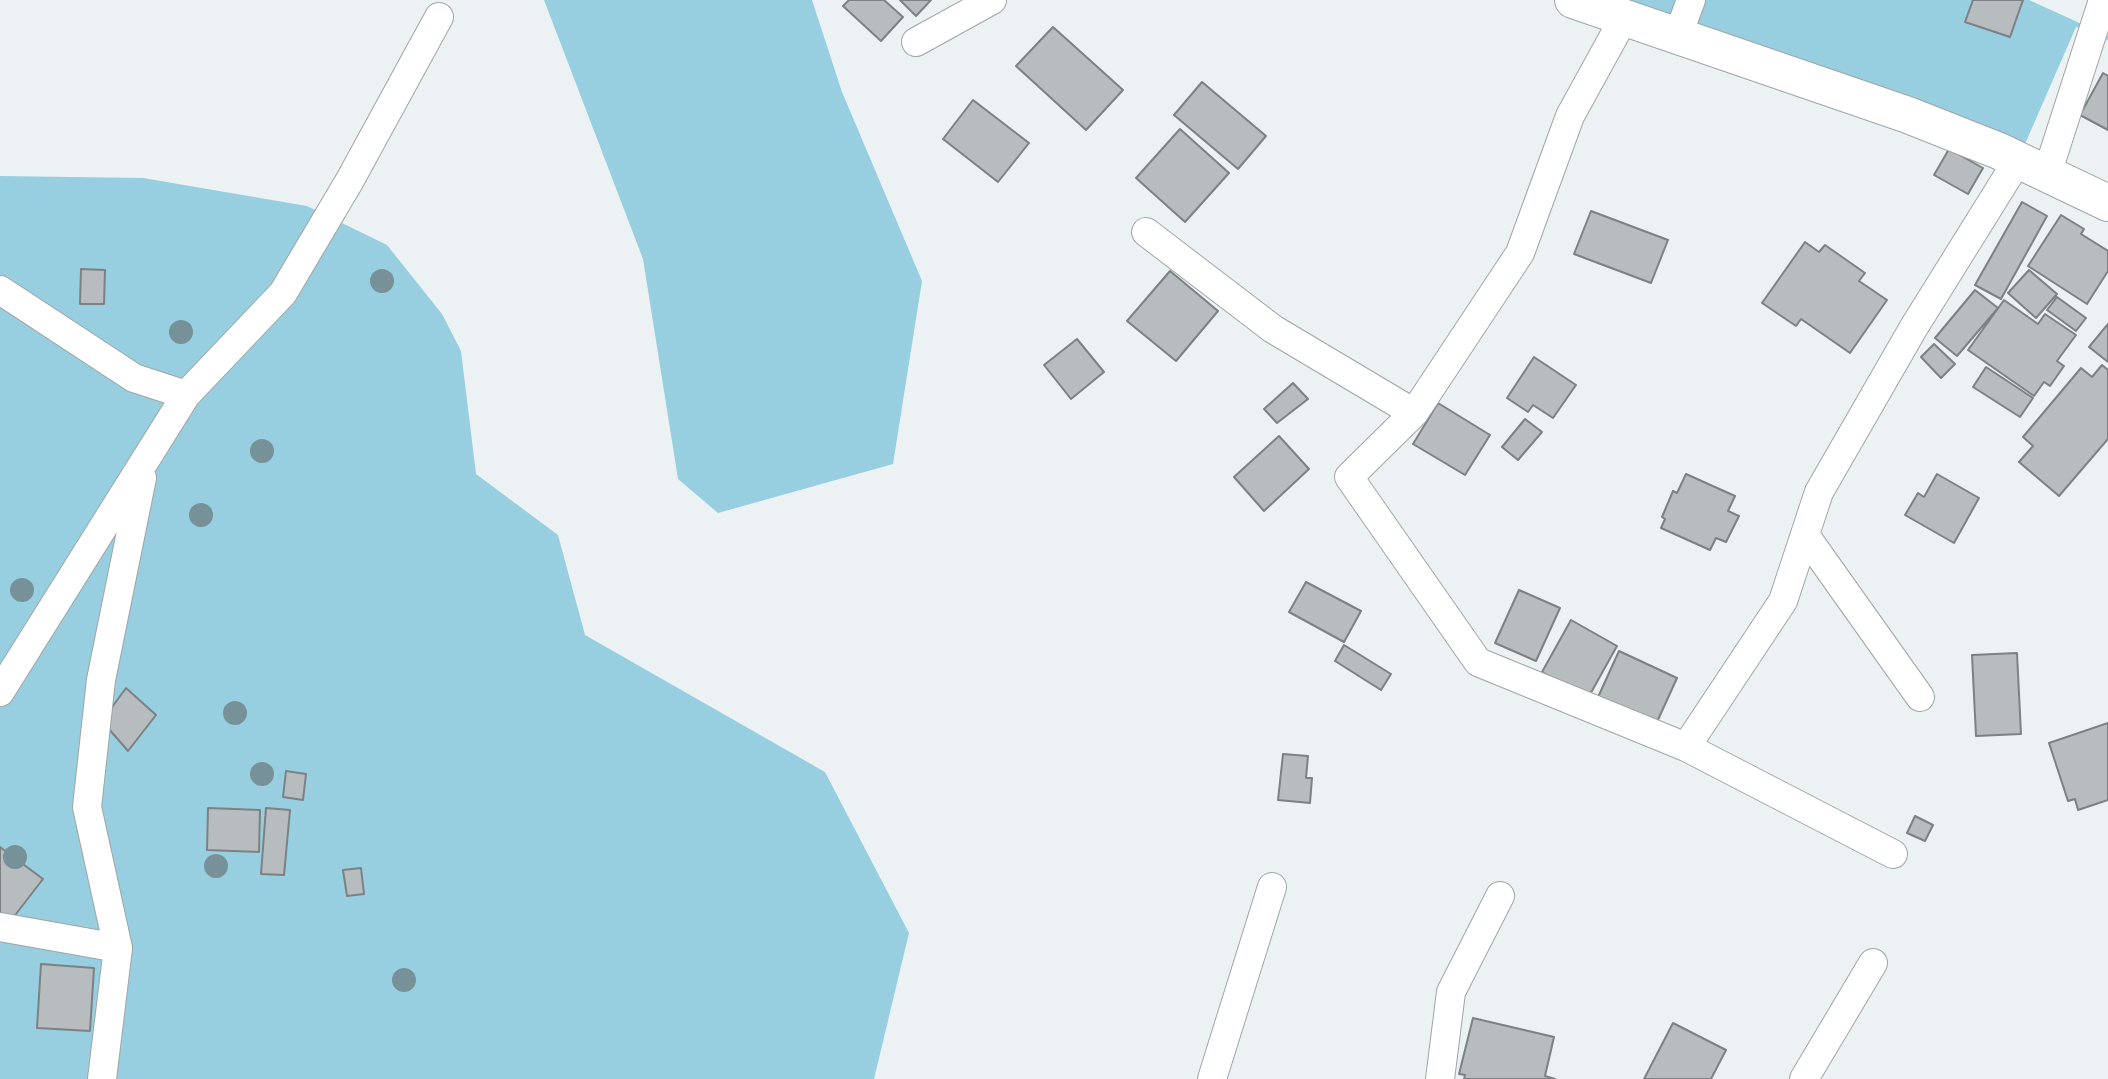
<!DOCTYPE html>
<html>
<head>
<meta charset="utf-8">
<style>
	body { margin:0 }
	canvas { display:block; background:#ecf2f4 }
</style>
</head>
<body>
<canvas width="2108" height="1079"></canvas>
<script>
const ctx = document.querySelector('canvas').getContext('2d');
ctx.lineJoin = 'round';
function fill(path, color) {
  ctx.fillStyle = color;
  ctx.fill(path, 'evenodd');
}
function stroke(path, color, width, dash) {
  ctx.strokeStyle = color;
  ctx.lineWidth = width;
  ctx.lineCap = dash ? 'butt' : 'round';
  ctx.setLineDash(dash || []);
  ctx.stroke(path);
}
fill(new Path2D(`
	M 544,0 L 812,0 L 842,92 L 922,281 L 893,464 L 718,513 L 678,479 L 643,259 Z
	M 1593,0 L 2029,0 L 2108,36 L 2108,40 L 2076,27 L 2018,160 Z
	M 0,176 L 143,178 L 307,206 L 387,245 L 442,314 L 461,351 L 476,474 L 558,535 L 585,635 L 825,772 L 909,933 L 874,1079 L 0,1079 Z`), '#97cee0');
const building = new Path2D(`
	M 849,0 L 884,0 L 903,17 L 881,41 L 843,6 Z
	M 900,0 L 931,0 L 916,16 Z
	M 1973,0 L 2023,0 L 2010,37 L 1965,22 Z
	M 1053,27 L 1123,90 L 1086,130 L 1016,66 Z
	M 2103,73 L 2108,76 L 2108,130 L 2080,115 Z
	M 1202,82 L 1266,136 L 1238,169 L 1174,115 Z
	M 973,100 L 1029,143 L 998,182 L 943,139 Z
	M 1180,129 L 1229,173 L 1185,222 L 1136,178 Z
	M 1949,149 L 1983,168 L 1968,194 L 1934,175 Z
	M 2022,202 L 2047,216 L 2001,299 L 1975,285 Z
	M 1591,211 L 1668,240 L 1651,283 L 1574,254 Z
	M 2061,215 L 2084,229 L 2081,234 L 2108,251 L 2108,271 L 2087,304 L 2028,266 Z
	M 1805,242 L 1819,252 L 1825,245 L 1865,273 L 1859,281 L 1887,300 L 1850,353 L 1801,319 L 1796,326 L 1762,303 Z
	M 81,269 L 105,270 L 104,304 L 80,304 Z
	M 2029,270 L 2057,294 L 2036,318 L 2008,293 Z
	M 1170,271 L 1218,311 L 1176,361 L 1127,321 Z
	M 1975,290 L 1998,308 L 1957,356 L 1935,338 Z
	M 2057,297 L 2086,318 L 2076,331 L 2047,310 Z
	M 2004,300 L 2038,324 L 2045,314 L 2076,335 L 2057,361 L 2064,366 L 2050,386 L 2044,382 L 2034,396 L 1968,350 Z
	M 2108,324 L 2108,362 L 2089,347 Z
	M 1077,339 L 1104,372 L 1071,399 L 1044,365 Z
	M 1934,344 L 1955,364 L 1941,378 L 1921,357 Z
	M 1534,357 L 1576,385 L 1553,418 L 1533,405 L 1528,412 L 1507,398 Z
	M 2102,365 L 2108,370 L 2108,439 L 2059,496 L 2019,462 L 2033,446 L 2023,437 L 2081,368 L 2092,377 Z
	M 1986,367 L 2033,398 L 2020,417 L 1973,387 Z
	M 1293,383 L 1308,399 L 1277,423 L 1264,409 Z
	M 1438,403 L 1490,435 L 1465,475 L 1413,444 Z
	M 1525,419 L 1542,432 L 1518,460 L 1502,447 Z
	M 1279,436 L 1309,469 L 1264,511 L 1234,477 Z
	M 1686,474 L 1735,496 L 1728,511 L 1739,516 L 1726,542 L 1716,538 L 1710,550 L 1661,528 L 1665,519 L 1662,517 L 1673,491 L 1677,493 Z
	M 1937,474 L 1979,498 L 1954,543 L 1905,515 L 1918,493 L 1924,497 Z
	M 1306,582 L 1361,611 L 1344,642 L 1289,612 Z
	M 1519,590 L 1560,608 L 1536,661 L 1495,643 Z
	M 1571,620 L 1617,646 L 1588,698 L 1542,672 Z
	M 1344,645 L 1391,674 L 1381,690 L 1335,661 Z
	M 1619,651 L 1677,678 L 1652,733 L 1594,706 Z
	M 2017,653 L 2021,734 L 1976,736 L 1972,655 Z
	M 126,688 L 156,715 L 128,751 L 102,721 Z
	M 2108,723 L 2108,800 L 2078,810 L 2075,799 L 2068,801 L 2049,743 Z
	M 1283,754 L 1308,756 L 1306,778 L 1312,778 L 1310,803 L 1278,800 Z
	M 286,771 L 306,774 L 303,800 L 283,797 Z
	M 208,808 L 260,810 L 259,852 L 207,850 Z
	M 266,808 L 290,810 L 284,875 L 261,874 Z
	M 1915,816 L 1933,825 L 1925,841 L 1907,833 Z
	M 0,847 L 43,879 L 9,923 L 0,916 Z
	M 361,868 L 364,894 L 347,896 L 343,870 Z
	M 41,964 L 94,968 L 90,1031 L 37,1028 Z
	M 1473,1018 L 1554,1037 L 1545,1076 L 1555,1079 L 1464,1079 L 1465,1075 L 1459,1074 Z
	M 1673,1023 L 1726,1050 L 1711,1079 L 1644,1079 Z`);
fill(building, '#b7bcbe');
stroke(building, '#7c8183', 2);
const minor = new Path2D(`
	M 1678,35 L 1691,0
	M 916,42 L 992,0
	M 2047,174 L 2103,0
	M 1146,232 L 1273,329 L 1414,413 L 1520,253 L 1570,116 L 1625,16
	M 0,290 L 134,378 L 186,395
	M 1414,413 L 1349,477 L 1478,662 L 1686,747 L 1893,854
	M 1805,535 L 1920,697
	M 0,692 L 186,395 L 283,293 L 350,180 L 439,17
	M 1686,747 L 1783,601 L 1819,492 L 1914,327 L 2018,160
	M 0,927 L 118,948
	M 102,1079 L 118,948 L 87,807 L 101,680 L 142,478
	M 1212,1079 L 1272,887
	M 1440,1079 L 1451,992 L 1500,896
	M 1804,1079 L 1873,963`);
const tertiary = new Path2D(`
	M 1573,0 L 1908,115 L 1999,151 L 2108,203`);
stroke(minor, '#9fa5a6', 30);
stroke(tertiary, '#9fa5a6', 38);
stroke(minor, '#fff', 28);
stroke(tertiary, '#fff', 36);
ctx.fillStyle = '#779198';
for (const [x, y] of [
	[382,281],
	[181,332],
	[262,451],
	[201,515],
	[22,590],
	[235,713],
	[262,774],
	[15,857],
	[216,866],
	[404,980]
]) {
  ctx.beginPath();
  ctx.arc(x, y, 12, 0, 2 * Math.PI);
  ctx.fill();
}
</script>
</body>
</html>
